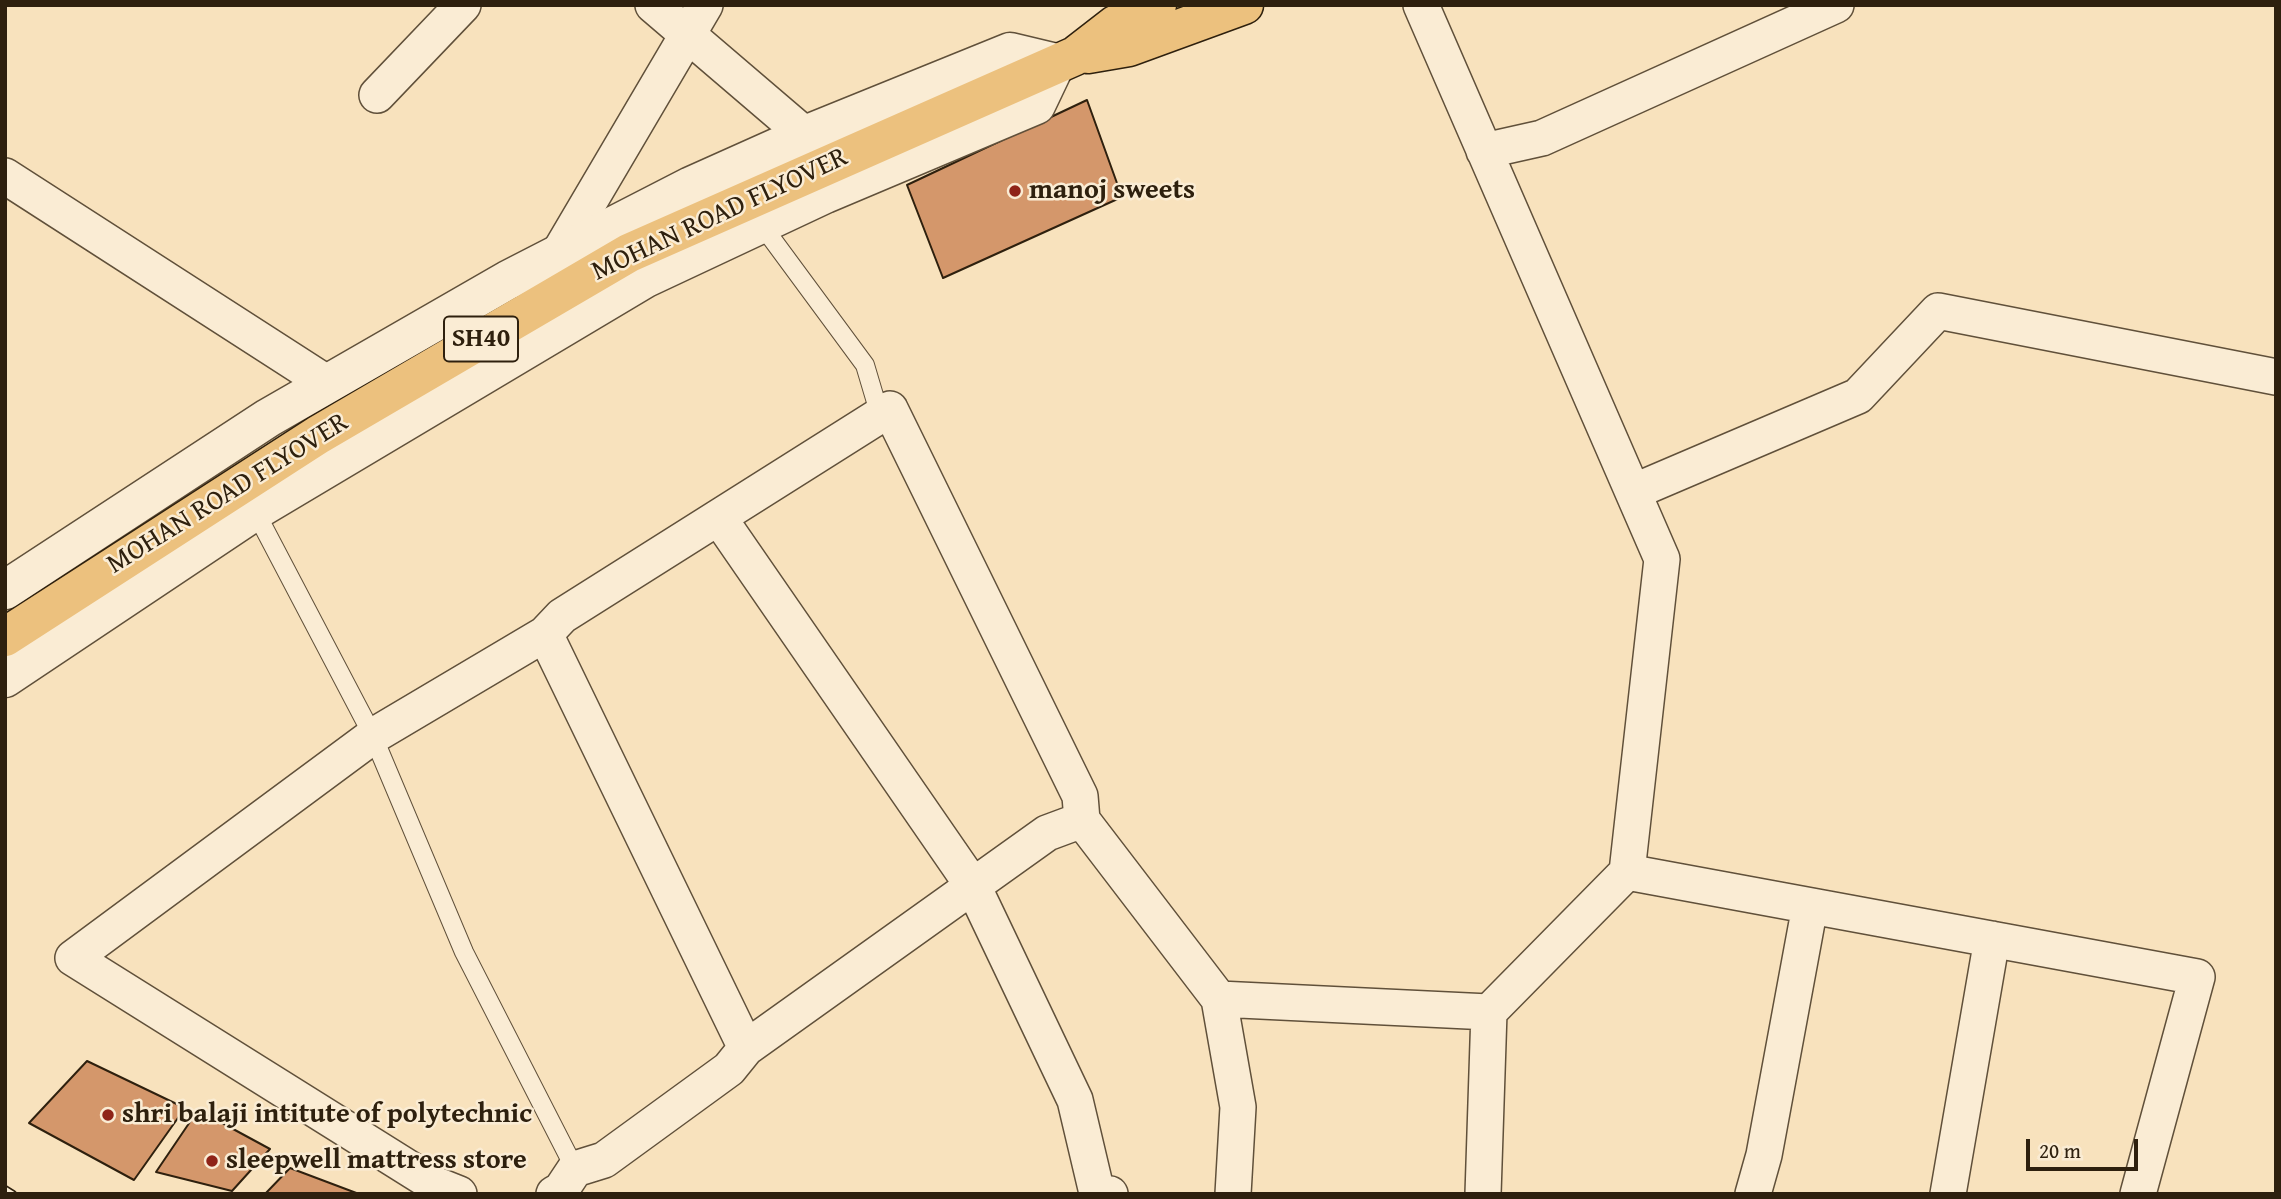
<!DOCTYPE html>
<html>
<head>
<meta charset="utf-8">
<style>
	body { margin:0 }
	#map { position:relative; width:2281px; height:1199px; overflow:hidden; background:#f8e2bd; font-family:"Gentium Book Plus",serif }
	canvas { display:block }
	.frame { position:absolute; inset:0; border:7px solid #2e200e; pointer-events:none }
	.scale { position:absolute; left:2026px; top:1139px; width:112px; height:32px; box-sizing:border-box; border:4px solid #2e200e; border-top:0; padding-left:9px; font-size:21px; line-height:24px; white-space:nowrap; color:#2e200e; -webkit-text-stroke:5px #faecd4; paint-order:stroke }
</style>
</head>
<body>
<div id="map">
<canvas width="2281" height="1199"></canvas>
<div class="frame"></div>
<div class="scale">20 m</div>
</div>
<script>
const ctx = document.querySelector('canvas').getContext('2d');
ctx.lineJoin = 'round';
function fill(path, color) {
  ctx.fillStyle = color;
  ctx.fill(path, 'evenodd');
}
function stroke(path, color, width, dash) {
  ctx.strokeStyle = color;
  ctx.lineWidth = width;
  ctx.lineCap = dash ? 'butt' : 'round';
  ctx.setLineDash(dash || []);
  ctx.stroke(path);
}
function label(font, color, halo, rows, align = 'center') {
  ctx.font = font + ' "Gentium Book Plus",serif';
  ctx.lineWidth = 5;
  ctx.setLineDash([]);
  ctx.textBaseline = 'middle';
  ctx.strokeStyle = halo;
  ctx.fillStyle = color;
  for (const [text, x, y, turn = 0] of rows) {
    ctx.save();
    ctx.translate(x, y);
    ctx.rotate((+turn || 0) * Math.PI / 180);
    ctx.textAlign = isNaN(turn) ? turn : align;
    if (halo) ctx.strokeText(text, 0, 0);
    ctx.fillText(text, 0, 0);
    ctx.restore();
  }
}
const building = new Path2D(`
	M 1087,100 L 1122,197 L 943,278 L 907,185 Z
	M 87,1061 L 185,1108 L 134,1180 L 29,1123 Z
	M 198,1110 L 270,1149 L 232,1191 L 156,1172 Z
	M 290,1168 L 359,1194 L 265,1194 Z`);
fill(building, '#d4976b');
stroke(building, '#2e200e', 2);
const service = new Path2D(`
	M 761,224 L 865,365 L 876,402 L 890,409
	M 255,511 L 373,736 L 464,952 L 575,1169`);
const minor = new Path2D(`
	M 653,5 L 805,135
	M 1421,5 L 1662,559 L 1627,872 L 2197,977 L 2138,1194
	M 377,95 L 463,5
	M 1484,151 L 1542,138 L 1836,5
	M 5,176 L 328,384
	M 559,253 L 705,5
	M 1633,492 L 1858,396 L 1938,311 L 2276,377
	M 719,518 L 973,886 L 1075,1100 L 1097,1193 L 1110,1194
	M 545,634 L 746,1048
	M 1082,820 L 1219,999 L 1238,1107 L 1233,1194
	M 1219,999 L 1489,1012
	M 459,1194 L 434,1184 L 73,958 L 373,736 L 545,634 L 562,616 L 890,409 L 1080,796 L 1082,820 L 1047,833 L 746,1048 L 729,1069 L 604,1160 L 575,1169 L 561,1190 L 554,1194
	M 1483,1194 L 1489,1012 L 1627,872
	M 1753,1194 L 1764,1155 L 1810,906
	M 1948,1194 L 1992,939`);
const tertiary = new Path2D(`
	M 5,590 L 268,418 L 508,280 L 691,186 L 805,135 L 1010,52 L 1056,63 L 1036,105 L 825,194 L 646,278 L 255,511 L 5,678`);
const primary = new Path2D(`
	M 1088,54 L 1129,47 L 1244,5
	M 5,637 L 318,435 L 629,253 L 1075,56 L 1115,25 L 1157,5`);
stroke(service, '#60503a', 20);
stroke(minor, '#60503a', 38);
stroke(tertiary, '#60503a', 41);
stroke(primary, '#2e200e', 41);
stroke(service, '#faecd4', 18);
stroke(minor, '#faecd4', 35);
stroke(tertiary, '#faecd4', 38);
stroke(primary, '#ecc17e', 38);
const rail = new Path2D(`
	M 5,1189 L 13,1194`);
stroke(rail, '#2e200e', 8);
stroke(rail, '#faecd4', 5, [16]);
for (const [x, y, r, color] of [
	[1015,191,7,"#8f2418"],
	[108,1115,7,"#8f2418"],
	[212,1161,7,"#8f2418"]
]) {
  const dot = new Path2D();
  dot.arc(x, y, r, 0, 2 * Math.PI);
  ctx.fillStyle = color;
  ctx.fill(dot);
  stroke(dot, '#faecd4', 2.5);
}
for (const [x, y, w] of [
	[481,339,74]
]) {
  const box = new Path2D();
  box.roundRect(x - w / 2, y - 22.5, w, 45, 5);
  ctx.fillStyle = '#faecd4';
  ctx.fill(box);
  stroke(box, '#2e200e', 2);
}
label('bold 26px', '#2e200e', null, [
	["SH40",481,339]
]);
label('bold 28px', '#2e200e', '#faecd4', [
	["manoj sweets",1029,191],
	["shri balaji intitute of polytechnic",122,1115],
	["sleepwell mattress store",226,1161]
], 'left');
label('28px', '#2e200e', '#faecd4', [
	["MOHAN ROAD FLYOVER",720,215,-25],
	["MOHAN ROAD FLYOVER",228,494,-32]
]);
</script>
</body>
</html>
